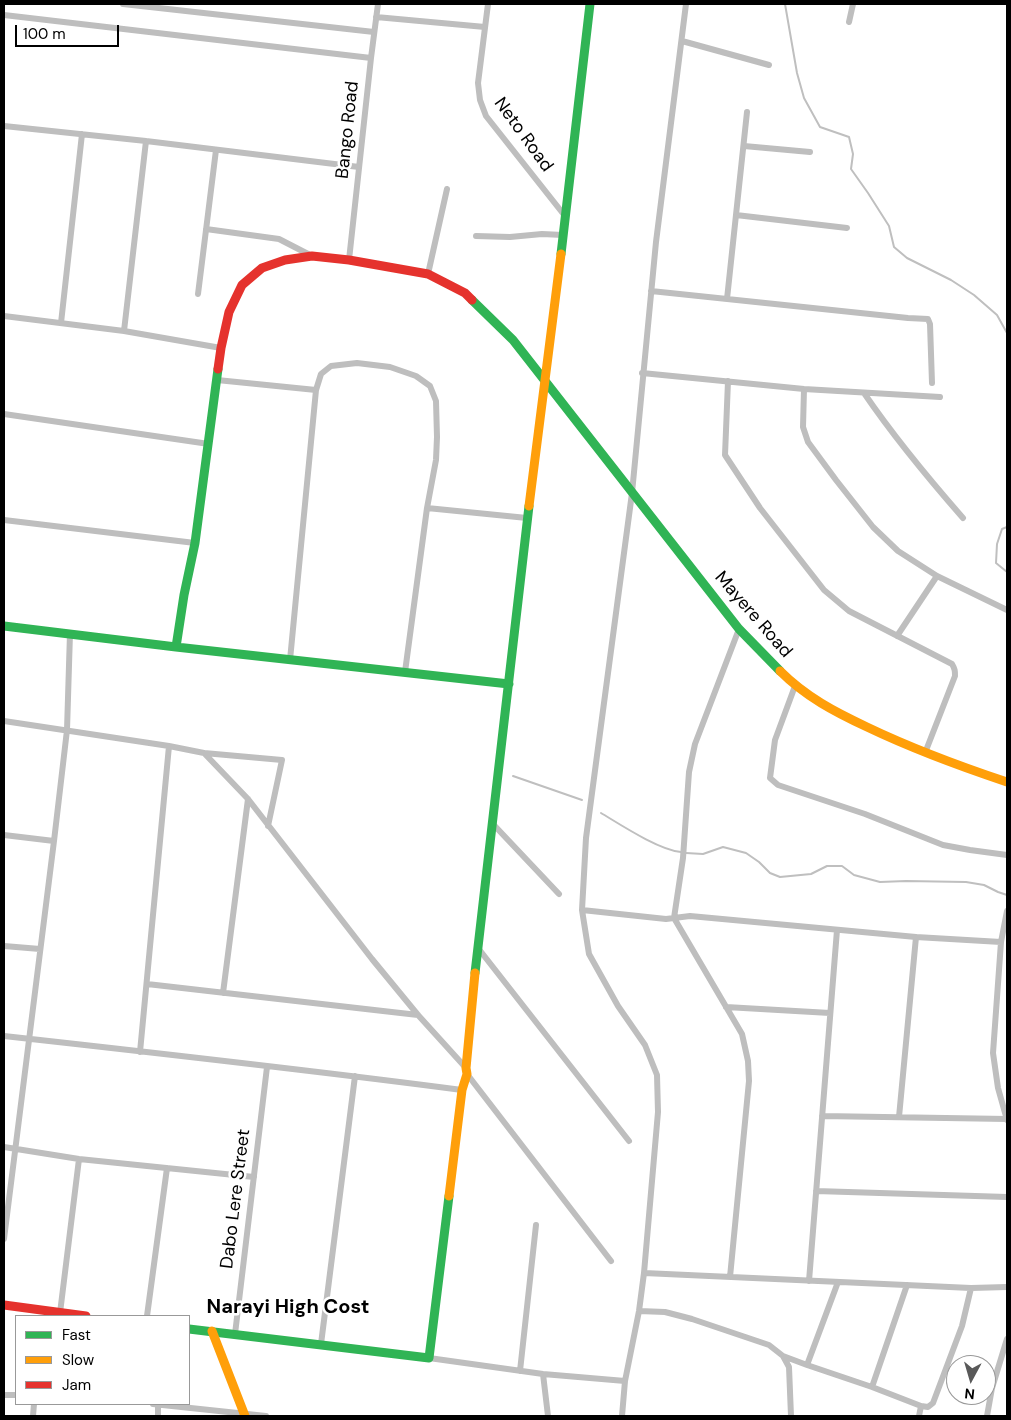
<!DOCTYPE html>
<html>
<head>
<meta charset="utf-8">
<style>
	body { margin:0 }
	#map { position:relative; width:1011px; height:1420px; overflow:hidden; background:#fff; font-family:"DM Sans",sans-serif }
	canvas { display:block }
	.frame { position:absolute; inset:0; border:5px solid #000; pointer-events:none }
	.legend { position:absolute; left:15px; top:1315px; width:175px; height:90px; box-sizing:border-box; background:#fff; border:1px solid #999; margin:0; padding:6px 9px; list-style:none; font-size:15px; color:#000 }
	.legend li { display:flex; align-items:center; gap:10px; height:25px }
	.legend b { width:25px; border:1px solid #999 }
	.north { position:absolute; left:946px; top:1355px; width:50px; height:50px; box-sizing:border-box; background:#fff; border:1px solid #999; border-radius:50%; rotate:186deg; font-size:14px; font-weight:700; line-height:20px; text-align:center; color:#000 }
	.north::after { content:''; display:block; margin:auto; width:18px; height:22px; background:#595959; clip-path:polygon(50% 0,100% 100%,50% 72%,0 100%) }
	.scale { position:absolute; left:15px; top:25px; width:104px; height:22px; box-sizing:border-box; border:2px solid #000; border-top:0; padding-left:6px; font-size:15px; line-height:18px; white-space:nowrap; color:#000; -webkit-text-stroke:4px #fff; paint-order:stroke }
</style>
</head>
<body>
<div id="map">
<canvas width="1011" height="1420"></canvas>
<div class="frame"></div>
<ul class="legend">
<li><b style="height:6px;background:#30b455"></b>Fast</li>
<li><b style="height:6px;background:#ff9f0a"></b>Slow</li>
<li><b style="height:6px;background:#e5322d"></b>Jam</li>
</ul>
<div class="north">N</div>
<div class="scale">100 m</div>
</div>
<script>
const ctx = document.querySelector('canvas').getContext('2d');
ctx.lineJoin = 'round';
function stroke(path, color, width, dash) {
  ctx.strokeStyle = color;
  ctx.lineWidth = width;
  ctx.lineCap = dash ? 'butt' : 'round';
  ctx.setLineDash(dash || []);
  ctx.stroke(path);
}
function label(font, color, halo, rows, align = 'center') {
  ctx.font = font + ' "DM Sans",sans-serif';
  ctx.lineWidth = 5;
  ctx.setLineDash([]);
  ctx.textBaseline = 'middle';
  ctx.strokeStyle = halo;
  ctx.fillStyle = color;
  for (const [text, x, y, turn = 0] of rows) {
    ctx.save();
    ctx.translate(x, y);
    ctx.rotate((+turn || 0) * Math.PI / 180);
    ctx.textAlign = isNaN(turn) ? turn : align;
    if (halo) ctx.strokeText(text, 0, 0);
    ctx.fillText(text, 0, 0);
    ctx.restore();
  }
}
stroke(new Path2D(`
	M 785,4 L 797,73 L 804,98 L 820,127 L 849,137 L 853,154 L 851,169 L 868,193 L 889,226 L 894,247 L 907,258 L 951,280 L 974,295 L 997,315 L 1007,333
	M 1007,527 L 1002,529 L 997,544 L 996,563 L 1007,572
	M 513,776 L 582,800
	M 601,813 C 621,825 659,850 681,852
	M 686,853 L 703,854 L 723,847 L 746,853 L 759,862 L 770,873 L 780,877 L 811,874 L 827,866 L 842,866 L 854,875 L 880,882 L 906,881 L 966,882 L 984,885 L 998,892 L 1007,895`), '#bfbfbf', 2);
stroke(new Path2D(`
	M 123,4 L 374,32
	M 488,4 L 478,83 L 480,100 L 486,116 L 565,216
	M 4,15 L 371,58
	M 376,17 L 485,27
	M 849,22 L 853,4
	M 682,41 L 769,65
	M 4,126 L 146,141 L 359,167
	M 744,146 L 810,152
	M 736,215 L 847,228
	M 206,229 L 279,239 L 312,256
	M 476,236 L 510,237 L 542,234 L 563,235
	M 349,260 L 371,58 L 378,4
	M 428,274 L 447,189
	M 651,291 L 908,318 L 928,319 L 930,324 L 932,383
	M 198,294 L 216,150
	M 727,299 L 747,112
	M 4,316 L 124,331 L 221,348
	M 61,323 L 82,134
	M 124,331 L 146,141
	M 642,373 L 804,389 L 940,397
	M 217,380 L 316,390
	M 728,381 L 725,455 L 760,508 L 824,590 L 849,611 L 952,664 C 955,669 955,671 955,676 L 925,753
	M 804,389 L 803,427 L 808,442 L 836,480 L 873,527 L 898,551 L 937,576 L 1007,610
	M 864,393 C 894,437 928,478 963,518
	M 4,414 L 209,444
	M 427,508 L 527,518
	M 4,520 L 195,543
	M 897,636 L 937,576
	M 290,660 L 316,390 L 321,374 L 331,366 L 357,363 L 390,367 L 416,376 L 430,386 L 436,401 L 437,437 L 436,460 L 427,508 L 405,672
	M 795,686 L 775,740 L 770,778 L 778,785 L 865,814 L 943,845 L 970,850 L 1007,855
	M 4,721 L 169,746 L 204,753 L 248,799 L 372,959 L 418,1015 L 466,1068
	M 204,753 L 282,760 L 268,826
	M 492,823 L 559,894
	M 4,835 L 54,841
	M 582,910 L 666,919 L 690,916 L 916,937 L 1001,942
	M 1007,911 L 1001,942 L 993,1053 L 998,1088 L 1007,1120
	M 4,946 L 40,949
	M 478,948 L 629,1141
	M 147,984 L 418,1015
	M 223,993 L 248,799
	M 726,1007 L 830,1013
	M 4,1036 C 157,1053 310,1070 462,1090
	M 140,1052 L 169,746
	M 467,1074 L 611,1261
	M 822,1116 L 1007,1119
	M 899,1117 L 916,937
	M 4,1147 L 79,1159 L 254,1177
	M 816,1191 L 1007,1197
	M 4,1239 L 54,841 L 67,730 L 70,633
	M 644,1273 L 971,1288 L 1007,1287
	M 730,1277 L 749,1081 L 748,1061 L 742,1034 L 674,918 L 683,858 L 689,772 L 695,744 L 739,629
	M 809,1281 L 837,930
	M 639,1311 L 665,1312 L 692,1319 L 769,1345 L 783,1356 L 789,1367 L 791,1416
	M 60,1313 L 79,1159
	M 147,1316 L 167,1168
	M 235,1334 L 267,1067
	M 321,1344 L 355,1076
	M 783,1356 L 807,1365 L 872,1387 L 921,1406 L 928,1407 L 933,1403 L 962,1326 L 971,1288
	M 429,1358 L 543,1374 L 625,1381
	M 807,1365 L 838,1282
	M 520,1371 L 536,1225
	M 543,1374 L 548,1416
	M 872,1387 L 907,1285
	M 4,1395 L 16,1395
	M 153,1404 L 266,1416
	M 158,1404 L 158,1416
	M 33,1416 L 34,1404
	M 622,1416 L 625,1381 L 639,1311 L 644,1273 L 658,1112 L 657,1075 L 645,1045 L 618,1006 L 589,954 L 582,910 L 586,838 L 632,493 L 656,242 L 686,4
	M 919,1416 L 921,1406
	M 987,1416 L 992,1388 L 1007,1339`), '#bebebe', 6);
stroke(new Path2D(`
	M 561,254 L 590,4
	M 472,300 L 513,340 L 739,629 L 780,671
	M 4,626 L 176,647 L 509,684
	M 176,647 L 184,595 L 195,543 L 218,369
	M 475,973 L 529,506
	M 189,1329 L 429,1358 L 449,1196`), '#30b455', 9);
stroke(new Path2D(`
	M 529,506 L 561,254
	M 780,671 C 806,697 835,712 867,727 C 913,749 959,766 1007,782
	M 449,1196 L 462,1090 L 467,1074 L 466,1068 L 475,973
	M 212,1331 L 245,1416`), '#ff9f0a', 9);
stroke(new Path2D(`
	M 218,369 L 221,348 L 229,312 L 242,285 L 262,268 L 285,260 L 312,256 L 349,260 L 428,274 L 465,293 L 472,300
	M 4,1305 L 86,1316`), '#e5322d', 9);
label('18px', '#000', '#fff', [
	["Bango Road",348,130,-84],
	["Neto Road",523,135,54],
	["Mayere Road",753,615,49],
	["Dabo Lere Street",236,1199,-83]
]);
label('bold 20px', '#000', '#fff', [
	["Narayi High Cost",288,1308]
]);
</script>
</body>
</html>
